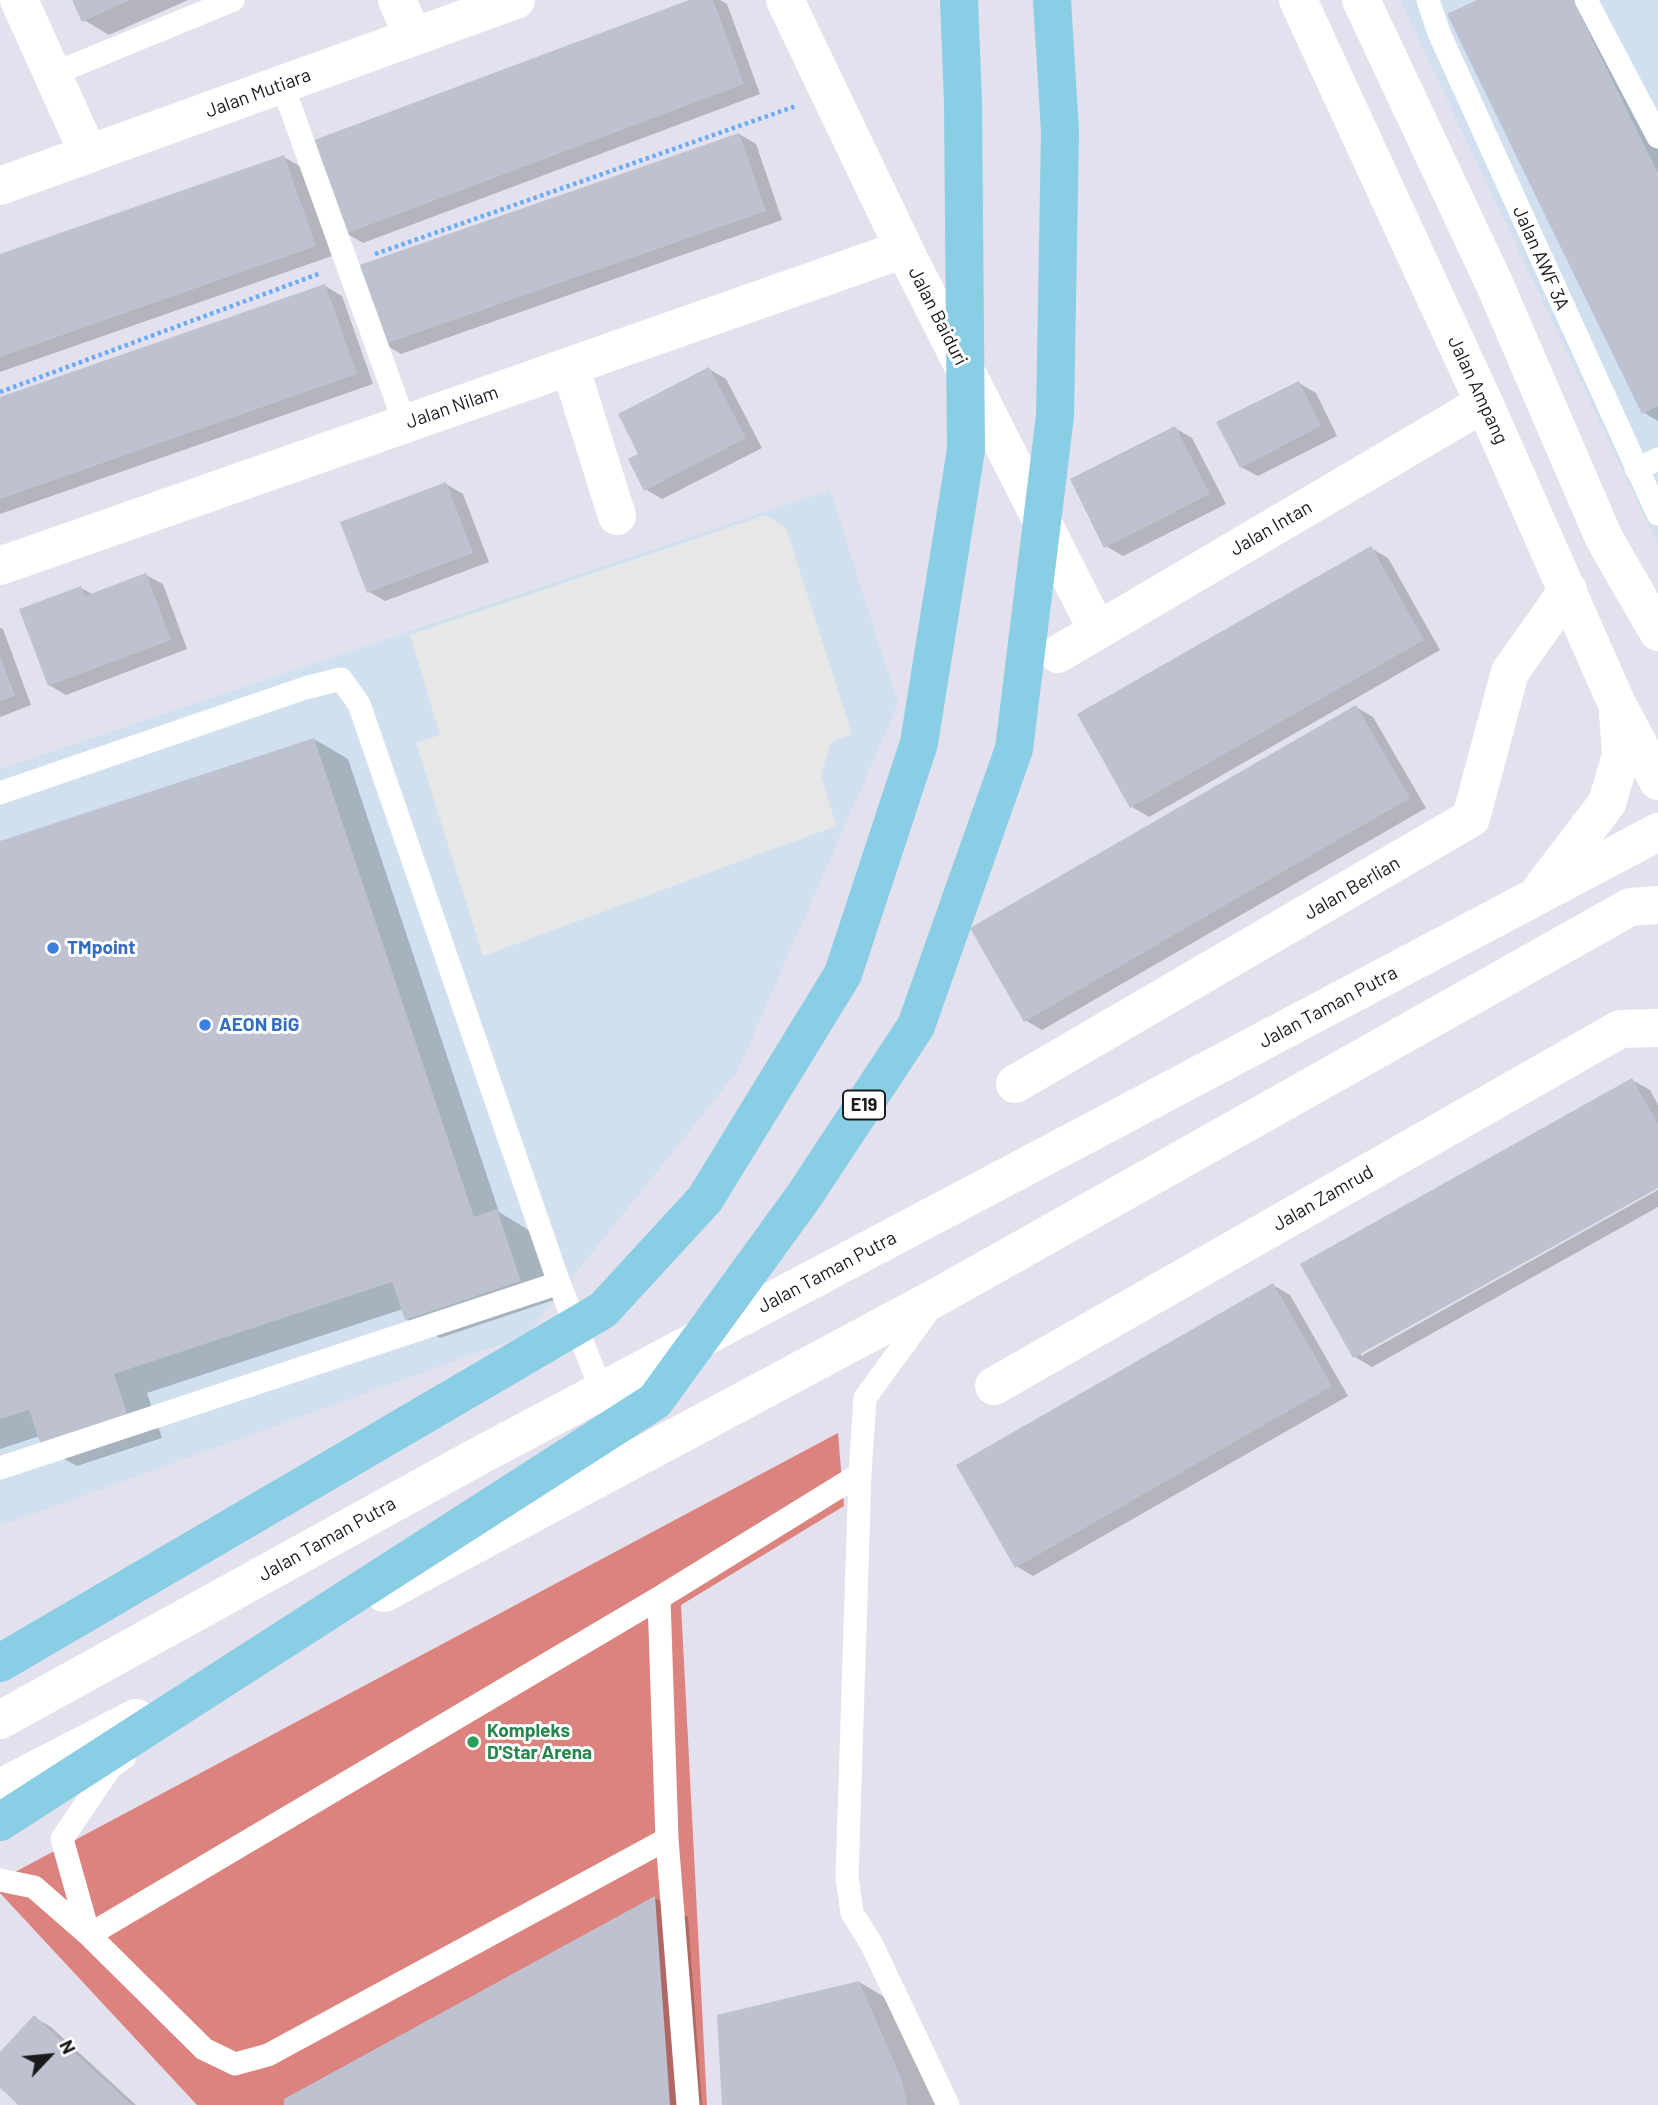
<!DOCTYPE html>
<html>
<head>
<meta charset="utf-8">
<style>
	body { margin:0 }
	#map { position:relative; width:1658px; height:2105px; overflow:hidden; background:#e2e1ed; font-family:Barlow,sans-serif }
	canvas { display:block }
	.north { position:absolute; left:14px; top:2021px; width:70px; height:70px; -webkit-text-stroke:5px #fff; paint-order:stroke; rotate:64deg; font-size:19px; font-weight:700; line-height:28px; text-align:center; color:#1b1b1b }
	.north::after { content:''; display:block; margin:auto; width:24px; height:32px; background:#1b1b1b; clip-path:polygon(50% 0,100% 100%,50% 72%,0 100%) }
</style>
</head>
<body>
<div id="map">
<canvas width="1658" height="2105"></canvas>
<div class="north">N</div>
</div>
<script>
const ctx = document.querySelector('canvas').getContext('2d');
ctx.lineJoin = 'round';
function fill(path, color) {
  ctx.fillStyle = color;
  ctx.fill(path, 'evenodd');
}
function stroke(path, color, width, dash) {
  ctx.strokeStyle = color;
  ctx.lineWidth = width;
  ctx.lineCap = dash ? 'butt' : 'round';
  ctx.setLineDash(dash || []);
  ctx.stroke(path);
}
function label(font, color, halo, rows, align = 'center') {
  ctx.font = font + ' Barlow,sans-serif';
  ctx.lineWidth = 6;
  ctx.setLineDash([]);
  ctx.textBaseline = 'middle';
  ctx.strokeStyle = halo;
  ctx.fillStyle = color;
  for (const [text, x, y, turn = 0] of rows) {
    ctx.save();
    ctx.translate(x, y);
    ctx.rotate((+turn || 0) * Math.PI / 180);
    ctx.textAlign = isNaN(turn) ? turn : align;
    if (halo) ctx.strokeText(text, 0, 0);
    ctx.fillText(text, 0, 0);
    ctx.restore();
  }
}
fill(new Path2D(`
	M 1400,0 L 1658,0 L 1658,545 Z
	M 830,490 L 898,704 L 737,1072 L 526,1335 L 0,1526 L 0,769 Z`), '#d0e0ee');
fill(new Path2D(`
	M 838,1433 L 844,1506 L 681,1605 L 707,2105 L 197,2105 L 0,1893 L 0,1880 Z`), '#dc837f');
fill(new Path2D(`
	M 765,515 L 786,528 L 852,734 L 831,742 L 821,775 L 836,826 L 483,956 L 416,743 L 440,735 L 410,635 Z`), '#e7e7e7');
fill(new Path2D(`
	M 74,0 L 188,0 L 109,35 L 84,20 Z
	M 694,0 L 720,0 L 727,4 L 760,94 L 363,243 L 346,233 Z
	M 1481,0 L 1597,0 L 1658,126 L 1658,421 L 1643,412 Z
	M 739,134 L 756,144 L 782,220 L 401,354 L 384,344 Z
	M 284,157 L 301,167 L 332,256 L 0,372 L 0,256 Z
	M 325,286 L 342,296 L 373,384 L 0,514 L 0,399 Z
	M 709,369 L 726,379 L 762,448 L 662,499 L 645,489 L 640,455 Z
	M 1299,383 L 1316,393 L 1337,436 L 1258,476 L 1241,467 Z
	M 1175,428 L 1192,438 L 1226,504 L 1123,556 L 1106,546 Z
	M 446,484 L 463,494 L 489,562 L 385,601 L 368,591 Z
	M 1371,548 L 1388,558 L 1440,650 L 1149,817 L 1132,807 Z
	M 146,575 L 163,584 L 187,649 L 66,695 L 49,685 L 81,588 L 92,594 Z
	M 0,628 L 3,629 L 31,705 L 0,717 Z
	M 1356,707 L 1373,717 L 1426,808 L 1042,1030 L 1025,1020 Z
	M 314,739 L 348,759 L 499,1212 L 530,1231 L 554,1300 L 440,1338 L 406,1319 L 403,1309 L 147,1393 L 162,1438 L 77,1466 L 43,1447 L 40,1436 L 0,1449 L 0,843 Z
	M 1632,1080 L 1650,1090 L 1658,1105 L 1658,1186 L 1361,1352 L 1361,1356 L 1658,1190 L 1658,1207 L 1372,1367 L 1355,1357 L 1303,1264 Z
	M 1273,1285 L 1290,1295 L 1348,1396 L 1033,1576 L 1016,1566 Z
	M 655,1898 L 688,1917 L 702,2105 L 286,2105 Z
	M 859,1982 L 893,2002 L 936,2105 L 724,2105 Z
	M 34,2017 L 51,2027 L 136,2105 L 21,2105 L 0,2085 L 0,2055 Z`), '#0003');
fill(new Path2D(`
	M 72,0 L 130,0 L 82,22 Z
	M 689,0 L 713,0 L 744,84 L 345,234 L 309,142 Z
	M 1477,0 L 1573,0 L 1658,173 L 1658,406 L 1642,414 L 1447,14 Z
	M 739,133 L 766,211 L 382,345 L 354,267 Z
	M 284,155 L 316,246 L 0,357 L 0,254 Z
	M 325,284 L 357,374 L 0,499 L 0,397 Z
	M 709,367 L 746,438 L 644,491 L 628,459 L 638,454 L 618,414 Z
	M 1299,381 L 1321,426 L 1240,468 L 1216,422 Z
	M 1175,426 L 1210,494 L 1104,548 L 1070,479 Z
	M 446,482 L 473,553 L 367,593 L 340,522 Z
	M 1371,546 L 1424,640 L 1130,808 L 1077,714 Z
	M 146,573 L 171,640 L 48,686 L 19,609 L 81,586 L 85,596 Z
	M 0,655 L 15,696 L 0,701 Z
	M 1356,705 L 1410,798 L 1024,1022 L 970,928 Z
	M 314,738 L 474,1217 L 497,1209 L 521,1281 L 405,1320 L 392,1282 L 114,1374 L 129,1419 L 42,1448 L 29,1410 L 0,1419 L 0,841 Z
	M 1632,1078 L 1658,1124 L 1658,1188 L 1353,1358 L 1300,1264 Z
	M 1273,1283 L 1332,1386 L 1015,1568 L 956,1465 Z
	M 655,1896 L 670,2105 L 284,2105 L 284,2099 Z
	M 859,1981 L 902,2080 L 907,2105 L 722,2105 L 717,2015 Z
	M 34,2015 L 58,2038 L 132,2105 L 18,2105 L 7,2094 L 0,2088 L 0,2052 Z`), '#bec1cf');
stroke(new Path2D(`
	M 375,254 L 796,106
	M 0,392 L 321,273`), '#68abf7', 4.5, [3.5, 3.5]);
stroke(new Path2D(`
	M 1428,0 L 1439,33 L 1658,514
	M 1586,0 L 1658,137
	M 53,74 L 233,0
	M 282,84 L 405,424
	M 1636,469 L 1658,459
	M 0,793 L 305,688 L 341,679 L 359,704 L 559,1283 L 606,1402
	M 0,1468 L 559,1283
	M 860,1474 L 847,1877 L 852,1913 L 871,1943 L 948,2105
	M 667,1839 L 688,2105
	M 0,1880 L 34,1887 L 89,1935 L 204,2049 L 235,2064 L 268,2055 L 667,1839 L 659,1598
	M 89,1935 L 659,1598 L 860,1474 L 865,1398 L 932,1306
	M 89,1935 L 62,1839 L 110,1768 L 124,1758`), '#fff', 23);
stroke(new Path2D(`
	M 19,0 L 88,153
	M 397,0 L 413,37
	M 785,0 L 907,255 L 1097,630
	M 0,186 L 516,0
	M 570,366 L 617,516
	M 0,566 L 904,249
	M 1058,654 L 1484,403
	M 1015,1084 L 1471,818 L 1510,672 L 1568,590
	M 994,1386 L 1620,1029 L 1658,1028`), '#fff', 38);
stroke(new Path2D(`
	M 1298,0 L 1484,403 L 1617,704 L 1658,781
	M 1361,0 L 1494,283 L 1604,538 L 1658,632
	M 1542,888 L 1607,803 L 1621,756 L 1618,713
	M 384,1593 L 939,1296 L 1630,907 L 1658,905
	M 0,1720 L 475,1458 L 1658,832
	M 0,1788 L 136,1718`), '#fff', 38);
stroke(new Path2D(`
	M 0,1663 L 603,1310 L 705,1199 L 843,974 L 919,743 L 966,450 L 963,102 L 959,0
	M 0,1822 L 655,1401 L 804,1196 L 916,1026 L 1014,749 L 1055,416 L 1060,131 L 1052,0`), '#89cee4', 38);
for (const [x, y, r, color] of [
	[53,948,7,"#3f7fe0"],
	[205,1025,7,"#3f7fe0"],
	[473,1742,7,"#2e9e5b"]
]) {
  const dot = new Path2D();
  dot.arc(x, y, r, 0, 2 * Math.PI);
  ctx.fillStyle = color;
  ctx.fill(dot);
  stroke(dot, '#fff', 2.5);
}
for (const [x, y, w] of [
	[864,1105,42]
]) {
  const box = new Path2D();
  box.roundRect(x - w / 2, y - 14.5, w, 29, 5);
  ctx.fillStyle = '#fff';
  ctx.fill(box);
  stroke(box, '#1b1b1b', 2);
}
label('bold 18px', '#1b1b1b', null, [
	["E19",864,1105]
]);
label('19px', '#1b1b1b', '#fff', [
	["Jalan Mutiara",258,93,-20],
	["Jalan AWF 3A",1541,258,66],
	["Jalan Baiduri",938,316,63],
	["Jalan Ampang",1478,390,65],
	["Jalan Nilam",452,407,-19],
	["Jalan Intan",1271,528,-30],
	["Jalan Berlian",1352,888,-30],
	["Jalan Taman Putra",1328,1007,-28],
	["Jalan Zamrud",1323,1198,-30],
	["Jalan Taman Putra",827,1272,-28],
	["Jalan Taman Putra",327,1539,-29]
]);
label('bold 19px', '#366cbe', '#fff', [
	["TMpoint",67,948],
	["AEON BiG",219,1025]
], 'left');
label('bold 19px', '#27864d', '#fff', [
	["Kompleks",487,1731],
	["D'Star Arena",487,1753]
], 'left');
</script>
</body>
</html>
